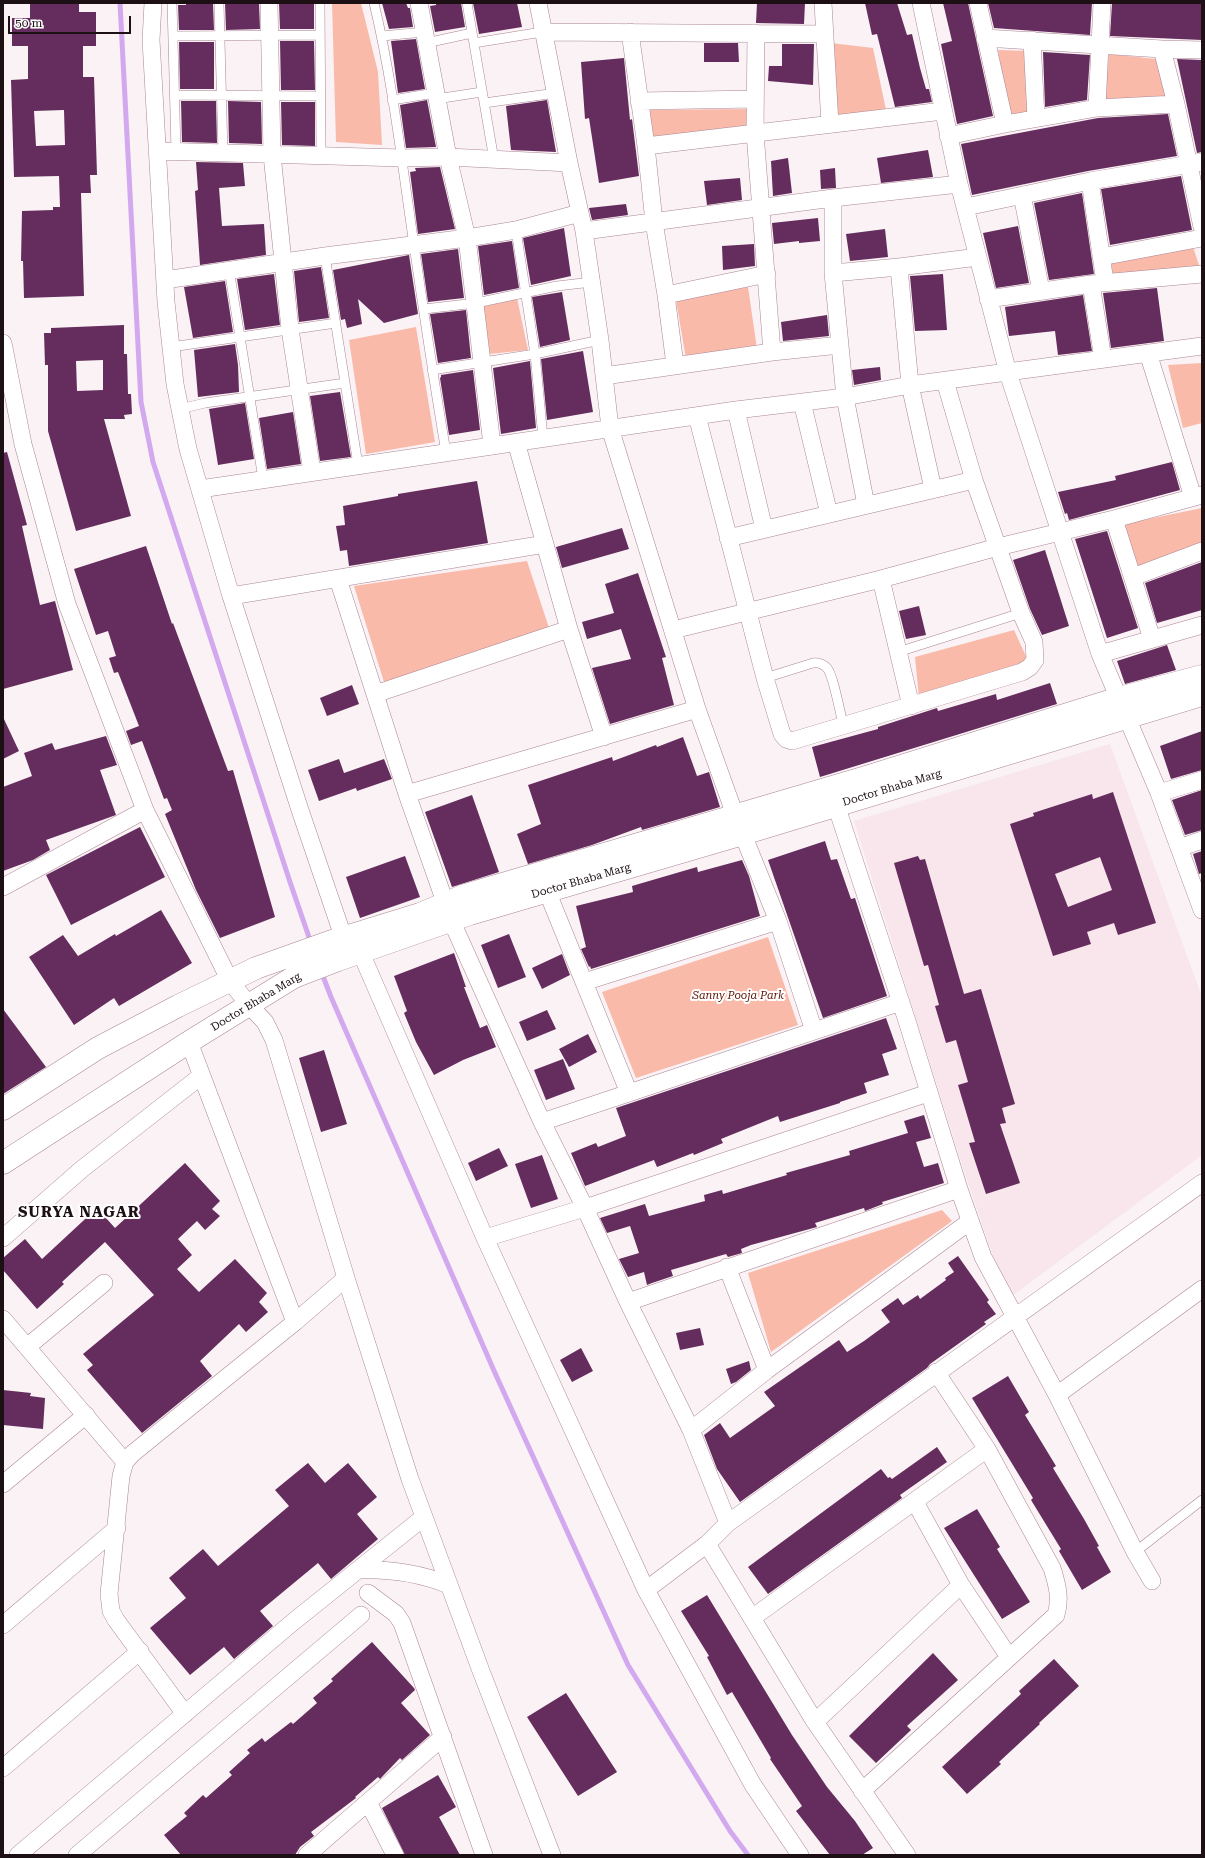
<!DOCTYPE html>
<html>
<head>
<meta charset="utf-8">
<style>
	body { margin:0 }
	#map { position:relative; width:1205px; height:1858px; overflow:hidden; background:#faf2f5; font-family:"Roboto Serif",serif }
	canvas { display:block }
	.frame { position:absolute; inset:0; border:4px solid #1d1015; pointer-events:none }
	.scale { position:absolute; left:8px; top:16px; width:123px; height:18px; box-sizing:border-box; border:2px solid #1d1015; border-top:0; padding-left:5px; font-size:12px; line-height:14px; white-space:nowrap; color:#1d1015; -webkit-text-stroke:3px #fff; paint-order:stroke }
</style>
</head>
<body>
<div id="map">
<canvas width="1205" height="1858"></canvas>
<div class="frame"></div>
<div class="scale">50 m</div>
</div>
<script>
const ctx = document.querySelector('canvas').getContext('2d');
ctx.lineJoin = 'round';
function fill(path, color) {
  ctx.fillStyle = color;
  ctx.fill(path, 'evenodd');
}
function stroke(path, color, width, dash) {
  ctx.strokeStyle = color;
  ctx.lineWidth = width;
  ctx.lineCap = dash ? 'butt' : 'round';
  ctx.setLineDash(dash || []);
  ctx.stroke(path);
}
function label(font, color, halo, rows, align = 'center') {
  ctx.font = font + ' "Roboto Serif",serif';
  ctx.lineWidth = 4;
  ctx.setLineDash([]);
  ctx.textBaseline = 'middle';
  ctx.strokeStyle = halo;
  ctx.fillStyle = color;
  for (const [text, x, y, turn = 0] of rows) {
    ctx.save();
    ctx.translate(x, y);
    ctx.rotate((+turn || 0) * Math.PI / 180);
    ctx.textAlign = isNaN(turn) ? turn : align;
    if (halo) ctx.strokeText(text, 0, 0);
    ctx.fillText(text, 0, 0);
    ctx.restore();
  }
}
fill(new Path2D(`
	M 1110,744 L 1202,997 L 1202,1155 L 1008,1299 L 965,1174 L 854,821 Z`), '#f9e5ec');
fill(new Path2D(`
	M 332,3 L 361,3 L 378,72 L 382,145 L 336,142 Z
	M 831,43 L 873,48 L 886,110 L 825,117 Z
	M 998,50 L 1030,51 L 1034,116 L 1008,118 Z
	M 1109,54 L 1165,60 L 1172,98 L 1104,103 Z
	M 747,109 L 746,130 L 649,138 L 642,110 Z
	M 1193,247 L 1202,274 L 1113,278 L 1111,261 Z
	M 748,287 L 757,349 L 686,359 L 676,300 Z
	M 517,298 L 528,350 L 489,354 L 482,307 Z
	M 416,327 L 435,442 L 366,454 L 349,340 Z
	M 1202,363 L 1202,423 L 1183,428 L 1168,365 Z
	M 1202,508 L 1202,545 L 1139,569 L 1124,524 Z
	M 527,561 L 553,640 L 389,698 L 354,586 Z
	M 1014,630 L 1029,663 L 919,697 L 915,657 Z
	M 768,937 L 798,1025 L 636,1078 L 602,992 Z
	M 942,1210 L 952,1221 L 771,1352 L 748,1273 Z`), '#f9baaa');
stroke(new Path2D(`
	M 120,3 L 141,402 L 153,462 L 290,882 L 311,943
	M 321,971 L 331,997 L 495,1373 L 628,1665 L 730,1831 L 748,1855`), '#d2a8ee', 5);
fill(new Path2D(`
	M 30,3 L 79,3 L 79,12 L 96,12 L 96,46 L 83,46 L 83,77 L 94,77 L 97,175 L 90,175 L 91,193 L 81,193 L 84,296 L 24,298 L 23,261 L 21,261 L 22,211 L 53,210 L 53,207 L 60,207 L 59,176 L 14,177 L 11,80 L 28,79 L 28,46 L 12,46 L 12,18 L 30,18 ZM 64,110 L 65,145 L 36,146 L 34,111 Z
	M 186,3 L 213,3 L 214,30 L 179,30 L 178,5 L 186,5 Z
	M 225,3 L 259,3 L 260,29 L 226,30 Z
	M 279,3 L 314,3 L 314,29 L 280,29 Z
	M 382,3 L 406,3 L 408,8 L 410,8 L 413,27 L 389,29 Z
	M 436,3 L 461,3 L 465,27 L 435,32 L 430,6 L 436,5 Z
	M 473,3 L 517,3 L 522,27 L 479,34 Z
	M 757,3 L 805,3 L 804,24 L 756,23 Z
	M 865,3 L 897,3 L 907,35 L 912,34 L 920,68 L 926,89 L 929,89 L 932,102 L 895,107 L 877,34 L 872,35 Z
	M 943,3 L 968,3 L 993,116 L 957,124 L 941,44 L 952,41 Z
	M 988,3 L 1092,3 L 1090,35 L 994,28 Z
	M 1112,3 L 1202,3 L 1202,40 L 1110,36 Z
	M 416,39 L 425,89 L 398,93 L 391,41 Z
	M 280,41 L 314,41 L 315,90 L 281,90 Z
	M 179,42 L 214,42 L 214,89 L 180,89 Z
	M 704,43 L 738,43 L 739,62 L 704,62 Z
	M 782,44 L 814,44 L 813,85 L 768,81 L 769,66 L 782,66 Z
	M 1043,52 L 1090,55 L 1087,100 L 1045,107 Z
	M 624,58 L 630,120 L 632,119 L 639,176 L 599,183 L 589,118 L 585,119 L 581,62 Z
	M 1177,59 L 1202,60 L 1202,152 L 1197,153 Z
	M 427,100 L 436,147 L 406,148 L 400,105 Z
	M 547,100 L 556,152 L 511,150 L 506,106 Z
	M 181,101 L 216,101 L 217,143 L 182,142 Z
	M 228,101 L 261,102 L 262,144 L 229,143 Z
	M 281,102 L 315,102 L 315,146 L 282,145 Z
	M 1168,114 L 1177,156 L 1088,171 L 972,195 L 961,144 L 1098,118 Z
	M 928,150 L 933,177 L 881,183 L 877,158 Z
	M 788,158 L 792,193 L 773,196 L 771,161 Z
	M 196,162 L 243,163 L 245,186 L 219,188 L 222,226 L 264,224 L 266,255 L 200,265 L 195,191 L 198,190 Z
	M 440,167 L 455,229 L 418,234 L 410,172 L 416,171 L 415,168 Z
	M 835,168 L 836,188 L 821,189 L 820,170 Z
	M 1181,176 L 1192,230 L 1110,245 L 1101,189 Z
	M 740,178 L 742,200 L 707,205 L 704,181 Z
	M 1082,193 L 1094,274 L 1049,280 L 1034,203 Z
	M 626,204 L 628,215 L 592,220 L 589,208 Z
	M 818,218 L 820,241 L 799,243 L 799,241 L 774,244 L 772,223 Z
	M 1018,226 L 1029,283 L 996,288 L 983,233 Z
	M 564,228 L 571,276 L 531,285 L 523,238 Z
	M 885,229 L 888,257 L 850,261 L 846,234 Z
	M 512,241 L 519,288 L 484,295 L 478,246 Z
	M 754,244 L 755,266 L 723,270 L 722,246 Z
	M 458,249 L 464,298 L 428,302 L 421,254 Z
	M 409,255 L 418,314 L 384,323 L 358,299 L 362,324 L 347,328 L 345,319 L 341,320 L 333,270 Z
	M 321,267 L 329,318 L 299,322 L 294,271 Z
	M 274,274 L 280,325 L 245,330 L 237,279 Z
	M 943,274 L 947,330 L 915,331 L 910,276 Z
	M 225,281 L 233,332 L 193,338 L 184,287 Z
	M 1157,288 L 1164,341 L 1111,348 L 1103,293 Z
	M 562,292 L 570,340 L 540,347 L 532,297 Z
	M 1083,295 L 1092,351 L 1058,355 L 1055,331 L 1009,336 L 1005,307 Z
	M 466,310 L 471,358 L 438,363 L 430,314 Z
	M 827,315 L 829,336 L 783,341 L 781,322 Z
	M 124,325 L 124,354 L 127,354 L 128,394 L 131,394 L 132,414 L 124,415 L 125,419 L 104,419 L 131,516 L 76,531 L 48,431 L 48,365 L 45,365 L 44,333 L 51,333 L 51,328 ZM 103,360 L 103,390 L 77,391 L 76,361 Z
	M 235,344 L 238,365 L 239,392 L 198,397 L 194,350 Z
	M 583,351 L 593,412 L 547,420 L 541,359 Z
	M 530,361 L 536,428 L 501,434 L 493,368 Z
	M 880,367 L 881,380 L 854,385 L 852,370 Z
	M 473,370 L 480,430 L 449,435 L 440,378 L 441,377 L 441,375 Z
	M 340,392 L 351,457 L 320,461 L 310,396 Z
	M 245,403 L 254,459 L 218,465 L 209,409 Z
	M 293,412 L 301,464 L 267,469 L 259,418 Z
	M 7,452 L 27,525 L 22,526 L 40,605 L 55,601 L 73,670 L 3,689 L 3,453 Z
	M 1172,462 L 1180,490 L 1069,520 L 1067,513 L 1065,514 L 1058,492 L 1116,480 L 1115,476 Z
	M 477,481 L 488,543 L 349,566 L 347,550 L 340,551 L 336,526 L 345,525 L 343,506 L 398,496 L 398,494 Z
	M 622,528 L 629,549 L 562,568 L 556,547 Z
	M 1107,531 L 1138,628 L 1107,638 L 1075,539 Z
	M 146,546 L 172,624 L 173,623 L 228,771 L 233,770 L 275,917 L 220,938 L 196,890 L 165,814 L 172,810 L 167,798 L 164,799 L 142,741 L 131,745 L 126,731 L 139,726 L 118,672 L 114,673 L 109,658 L 116,656 L 108,631 L 96,635 L 74,569 Z
	M 1045,550 L 1069,626 L 1042,635 L 1030,609 L 1013,560 Z
	M 1202,562 L 1202,610 L 1157,623 L 1145,583 Z
	M 638,573 L 666,657 L 662,658 L 674,705 L 610,724 L 592,668 L 631,659 L 621,629 L 587,639 L 582,622 L 614,613 L 605,584 Z
	M 919,606 L 926,635 L 906,639 L 899,611 Z
	M 1167,645 L 1176,670 L 1125,684 L 1117,661 Z
	M 1050,683 L 1057,704 L 820,777 L 812,747 L 878,729 L 878,727 L 937,708 L 938,711 L 996,694 L 997,700 Z
	M 352,685 L 359,704 L 327,716 L 320,698 Z
	M 3,717 L 19,751 L 3,759 Z
	M 1202,731 L 1202,770 L 1171,779 L 1160,746 Z
	M 106,736 L 117,765 L 100,770 L 116,815 L 46,840 L 50,850 L 33,860 L 3,871 L 3,787 L 32,776 L 24,753 L 52,743 L 55,750 Z
	M 683,737 L 697,776 L 709,772 L 720,807 L 642,830 L 641,827 L 592,845 L 528,864 L 517,834 L 541,824 L 528,785 L 612,757 L 613,761 L 656,745 L 657,747 Z
	M 339,759 L 344,773 L 384,759 L 392,779 L 357,791 L 356,788 L 319,801 L 308,770 Z
	M 1202,790 L 1202,830 L 1185,835 L 1172,800 Z
	M 1113,792 L 1156,923 L 1118,935 L 1114,923 L 1087,932 L 1091,944 L 1053,956 L 1010,824 L 1034,816 L 1033,813 L 1092,794 L 1093,799 ZM 1100,857 L 1112,890 L 1068,907 L 1055,874 Z
	M 472,795 L 499,872 L 452,887 L 425,812 Z
	M 140,827 L 165,877 L 71,925 L 46,875 Z
	M 825,841 L 831,860 L 837,859 L 851,899 L 855,898 L 887,996 L 823,1018 L 768,860 Z
	M 1202,851 L 1202,873 L 1199,874 L 1193,854 Z
	M 405,856 L 420,897 L 360,918 L 346,877 Z
	M 918,856 L 920,860 L 925,859 L 964,994 L 981,989 L 1015,1104 L 1002,1108 L 1006,1123 L 1000,1124 L 1020,1183 L 986,1194 L 969,1143 L 975,1142 L 958,1085 L 968,1082 L 956,1040 L 946,1043 L 935,1006 L 939,1005 L 928,965 L 924,966 L 894,863 Z
	M 742,860 L 749,876 L 760,916 L 591,969 L 590,966 L 589,967 L 581,949 L 586,947 L 576,906 L 633,892 L 632,886 L 697,867 L 698,872 Z
	M 161,910 L 192,963 L 119,1006 L 114,998 L 74,1025 L 29,957 L 63,935 L 78,956 L 115,934 L 116,936 Z
	M 509,934 L 526,977 L 498,988 L 481,945 Z
	M 454,953 L 466,987 L 464,987 L 480,1028 L 487,1025 L 496,1047 L 463,1060 L 434,1075 L 416,1042 L 404,1013 L 407,1011 L 394,976 Z
	M 562,954 L 570,975 L 542,989 L 532,968 Z
	M 3,1009 L 46,1067 L 3,1094 Z
	M 547,1010 L 556,1029 L 527,1041 L 519,1022 Z
	M 886,1018 L 897,1049 L 882,1054 L 889,1075 L 864,1083 L 867,1093 L 840,1102 L 840,1103 L 780,1122 L 778,1116 L 721,1139 L 723,1143 L 694,1155 L 693,1153 L 657,1167 L 654,1160 L 585,1186 L 571,1153 L 596,1143 L 598,1147 L 626,1136 L 616,1108 Z
	M 588,1034 L 597,1052 L 569,1067 L 559,1049 Z
	M 324,1050 L 347,1124 L 321,1132 L 299,1058 Z
	M 563,1059 L 575,1089 L 546,1100 L 534,1070 Z
	M 924,1115 L 931,1138 L 916,1142 L 924,1167 L 938,1163 L 944,1183 L 882,1202 L 883,1204 L 865,1211 L 864,1208 L 815,1223 L 817,1227 L 751,1245 L 741,1249 L 742,1253 L 728,1257 L 726,1254 L 671,1270 L 673,1276 L 652,1283 L 647,1285 L 644,1272 L 628,1277 L 619,1259 L 639,1253 L 630,1226 L 607,1233 L 600,1218 L 645,1204 L 649,1216 L 705,1201 L 704,1195 L 722,1190 L 723,1194 L 787,1175 L 786,1173 L 850,1155 L 849,1151 L 908,1133 L 904,1121 Z
	M 499,1148 L 508,1166 L 476,1181 L 468,1163 Z
	M 542,1155 L 558,1199 L 531,1208 L 515,1164 Z
	M 185,1163 L 220,1201 L 212,1209 L 220,1216 L 205,1230 L 197,1221 L 178,1239 L 192,1255 L 177,1269 L 199,1292 L 235,1259 L 267,1293 L 259,1302 L 268,1312 L 246,1332 L 239,1324 L 200,1361 L 212,1376 L 142,1433 L 87,1370 L 93,1365 L 83,1354 L 154,1295 L 105,1242 L 62,1282 L 64,1284 L 37,1309 L 3,1270 L 3,1258 L 25,1239 L 42,1259 L 97,1208 L 115,1228 Z
	M 958,1256 L 989,1300 L 987,1302 L 996,1314 L 984,1322 L 986,1324 L 930,1364 L 927,1368 L 740,1502 L 717,1469 L 704,1435 L 720,1423 L 730,1438 L 775,1406 L 764,1392 L 839,1340 L 847,1352 L 864,1341 L 890,1322 L 881,1310 L 898,1298 L 903,1305 L 918,1295 L 920,1299 L 946,1280 L 945,1278 L 954,1272 L 948,1263 Z
	M 700,1328 L 704,1345 L 680,1350 L 676,1333 Z
	M 581,1348 L 593,1371 L 572,1382 L 560,1360 Z
	M 749,1361 L 751,1370 L 736,1382 L 731,1384 L 726,1369 Z
	M 1008,1376 L 1029,1412 L 1025,1415 L 1056,1466 L 1053,1468 L 1084,1519 L 1099,1546 L 1097,1547 L 1111,1572 L 1082,1590 L 1059,1551 L 1061,1549 L 1031,1500 L 1033,1498 L 972,1398 Z
	M 3,1390 L 31,1393 L 30,1396 L 45,1398 L 43,1429 L 3,1425 Z
	M 937,1447 L 947,1462 L 900,1495 L 902,1498 L 768,1594 L 748,1567 L 881,1469 L 888,1478 L 890,1477 L 892,1479 Z
	M 308,1463 L 325,1483 L 348,1463 L 377,1497 L 357,1514 L 378,1539 L 331,1579 L 318,1563 L 260,1611 L 273,1626 L 234,1659 L 224,1647 L 190,1675 L 150,1628 L 186,1598 L 169,1578 L 203,1549 L 218,1566 L 289,1506 L 275,1490 Z
	M 977,1509 L 1000,1547 L 997,1549 L 1030,1602 L 1002,1619 L 944,1528 Z
	M 707,1595 L 792,1735 L 827,1787 L 855,1821 L 873,1848 L 862,1855 L 830,1855 L 796,1811 L 802,1806 L 770,1759 L 771,1758 L 732,1692 L 727,1695 L 707,1657 L 709,1656 L 681,1611 Z
	M 372,1642 L 414,1688 L 415,1690 L 401,1703 L 430,1735 L 402,1760 L 400,1758 L 380,1779 L 378,1777 L 355,1797 L 356,1798 L 311,1832 L 314,1836 L 300,1847 L 295,1855 L 181,1855 L 164,1835 L 187,1816 L 184,1813 L 203,1795 L 206,1798 L 232,1775 L 229,1772 L 250,1753 L 247,1750 L 262,1738 L 265,1742 L 291,1722 L 293,1724 L 317,1703 L 313,1698 L 333,1681 L 331,1679 Z
	M 933,1653 L 958,1680 L 907,1726 L 911,1730 L 876,1763 L 849,1736 Z
	M 1054,1659 L 1079,1686 L 1039,1723 L 1040,1724 L 999,1762 L 1001,1764 L 967,1794 L 942,1767 L 1021,1694 L 1019,1691 Z
	M 566,1693 L 617,1772 L 578,1796 L 527,1717 Z
	M 438,1775 L 456,1807 L 439,1817 L 460,1855 L 405,1855 L 382,1808 Z`), '#652d5e');
const service = new Path2D(`
	M 172,3 L 176,151
	M 219,3 L 223,154
	M 320,3 L 321,155
	M 374,3 C 393,83 402,164 414,245 C 424,314 434,383 446,452
	M 467,3 L 494,160
	M 173,36 L 320,35
	M 382,36 L 424,32
	M 426,43 L 472,33
	M 474,43 L 542,32
	M 174,95 L 321,96
	M 436,99 L 482,92
	M 392,100 L 435,93
	M 484,103 L 556,93
	M 516,230 L 535,354 L 543,438
	M 325,256 L 358,465
	M 229,269 L 263,479
	M 424,309 L 476,303 L 557,286 L 592,282
	M 171,347 L 336,323
	M 432,370 L 535,354 L 600,340
	M 180,409 L 205,403 L 345,383
	M 898,652 L 1021,613
	M 765,678 L 813,663 C 818,662 823,664 827,668 C 834,676 840,715 844,727
	M 1135,1552 L 1202,1500`);
const minor = new Path2D(`
	M 153,3 L 151,40 L 166,302 L 175,384 L 188,449 L 231,596 L 300,810 L 347,948
	M 269,3 L 272,155 L 290,329 L 312,472
	M 419,3 L 448,157 L 467,238 L 492,445
	M 538,3 L 569,163 L 584,231 L 600,340 L 610,428 L 697,709 L 735,815 L 778,921 L 814,1031
	M 823,3 L 830,124
	M 921,3 L 959,184 L 1008,373 L 1100,654 L 1159,793 L 1202,910
	M 978,3 L 1005,124
	M 542,32 L 825,34
	M 630,32 L 646,146 L 654,222 L 666,295 L 675,365
	M 756,33 L 755,133 L 772,352
	M 985,38 L 1162,49 L 1202,50
	M 1032,40 L 1036,118
	M 1162,49 L 1176,104 L 1202,227
	M 639,101 L 755,99
	M 1097,108 L 1102,3
	M 948,136 L 1005,124 L 1097,108 L 1176,104
	M 646,146 L 943,111
	M 157,151 L 402,158 L 448,157 L 569,163
	M 1090,181 L 1105,282
	M 1022,195 L 1041,291
	M 833,198 L 833,273 L 845,397 L 866,505
	M 966,207 L 1090,181 L 1202,162
	M 584,231 L 833,198 L 959,184
	M 1101,257 L 1202,238
	M 899,267 L 910,385 L 933,489
	M 833,273 L 899,267 L 978,257
	M 165,280 L 325,256 L 467,238 L 516,230 L 580,213
	M 1091,284 L 1103,359
	M 666,295 L 767,274
	M 988,299 L 1091,284 L 1202,274
	M 3,343 L 23,444 L 67,604 L 145,810 L 230,981 L 249,1005 L 265,1022 L 274,1040 L 346,1278 L 410,1479 L 481,1671 L 552,1855
	M 1148,353 L 1193,497
	M 604,376 L 772,352 L 840,345
	M 802,402 L 829,514
	M 736,410 L 764,529
	M 697,416 L 765,678 L 782,734 L 786,739 L 792,741 L 1022,672 L 1030,667 L 1035,660 L 1034,642 L 1021,613 L 974,480
	M 516,442 L 569,629 L 604,737
	M 200,489 L 736,410 L 845,397 L 910,385 L 1202,346
	M 1114,519 L 1152,639
	M 728,538 L 974,480 L 945,381
	M 1133,577 L 1202,551
	M 338,579 L 407,794 L 452,922 L 542,1122 L 585,1208 L 628,1302 L 691,1430 L 728,1523
	M 881,579 L 911,706
	M 231,596 L 545,544
	M 673,630 L 881,579 L 998,547 L 1114,519 L 1202,495
	M 1100,654 L 1202,625
	M 375,694 L 569,629
	M 1159,793 L 1202,780
	M 407,794 L 697,709
	M 836,805 L 907,1021 L 959,1189 L 983,1257 L 1057,1395 L 1135,1552 L 1152,1581
	M 1179,848 L 1202,840
	M 3,887 L 145,810
	M 547,891 L 629,1093
	M 357,940 L 361,953 L 485,1238 L 646,1590 L 753,1785 L 800,1855
	M 584,982 L 778,921
	M 189,1042 L 295,1322
	M 542,1122 L 901,1002
	M 3,1238 L 82,1169 L 201,1076
	M 485,1238 L 585,1208 L 928,1093
	M 727,1267 L 767,1370
	M 628,1302 L 959,1189
	M 3,1319 L 125,1462
	M 27,1347 L 104,1283
	M 1057,1395 L 1202,1289
	M 691,1430 L 767,1370 L 969,1222
	M 3,1484 L 86,1415
	M 707,1544 L 815,1722 L 907,1855
	M 358,1570 C 390,1569 419,1573 449,1585
	M 961,1585 L 1009,1657
	M 646,1590 L 707,1544 L 728,1523 L 1202,1183
	M 368,1593 L 396,1614 L 402,1623 L 484,1855
	M 752,1618 L 987,1449
	M 3,1625 L 117,1528
	M 185,1714 L 116,1620 L 111,1611 L 109,1594 L 121,1476 L 125,1462 L 132,1454 L 295,1322 L 346,1278
	M 815,1722 L 961,1585 L 915,1502
	M 3,1768 L 140,1651
	M 862,1791 L 1056,1615 C 1061,1598 1057,1584 1052,1568 L 987,1449 L 936,1372
	M 368,1802 L 395,1855
	M 18,1855 L 293,1622 L 424,1517
	M 77,1855 L 361,1615
	M 307,1855 L 443,1737`);
const tertiary = new Path2D(`
	M 3,1109 L 98,1048 L 178,1006 L 256,968 L 329,942 L 420,914 L 465,895 L 866,777 L 1119,698 L 1202,676
	M 3,1163 L 189,1042 L 294,977 L 338,960 L 470,914 L 743,834 L 1202,695`);
stroke(service, '#ab8695', 10);
stroke(minor, '#ab8695', 18);
stroke(tertiary, '#ab8695', 23);
stroke(service, '#fff', 9);
stroke(minor, '#fff', 17);
stroke(tertiary, '#fff', 22);
label('11px', '#1d1015', '#fff', [
	["Doctor Bhaba Marg",892,788,-17],
	["Doctor Bhaba Marg",581,881,-16],
	["Doctor Bhaba Marg",256,1002,-31]
]);
label('italic 11px', '#5d1403', '#fff', [
	["Sanny Pooja Park",738,996]
]);
ctx.letterSpacing = '1px';
label('bold 15px', '#1d1015', '#fff', [
	["SURYA NAGAR",79,1213]
]);
ctx.letterSpacing = '0px';
</script>
</body>
</html>
